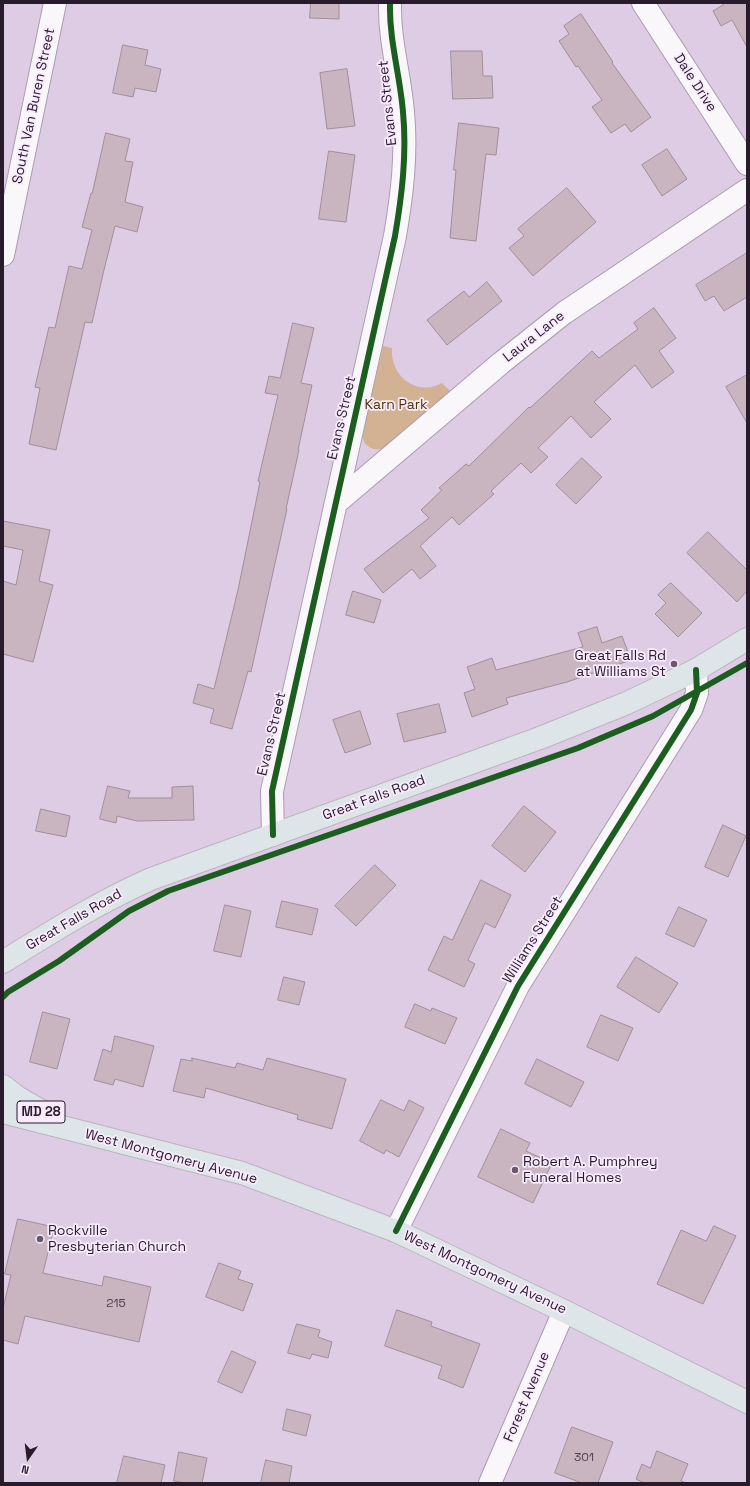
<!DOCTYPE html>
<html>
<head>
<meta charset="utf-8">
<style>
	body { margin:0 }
	#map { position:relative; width:750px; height:1486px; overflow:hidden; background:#decce4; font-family:"Space Grotesk",sans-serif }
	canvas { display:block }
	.frame { position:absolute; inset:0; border:4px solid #281b2c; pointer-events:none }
	.north { position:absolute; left:8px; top:1438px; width:40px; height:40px; -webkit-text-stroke:3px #f9ebfd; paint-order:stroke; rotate:194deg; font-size:11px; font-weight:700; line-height:16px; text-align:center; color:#281b2c }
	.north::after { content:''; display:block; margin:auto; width:14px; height:18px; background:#281b2c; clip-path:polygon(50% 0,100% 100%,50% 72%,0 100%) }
</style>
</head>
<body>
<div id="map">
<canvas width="750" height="1486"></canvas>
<div class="frame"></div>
<div class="north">N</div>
</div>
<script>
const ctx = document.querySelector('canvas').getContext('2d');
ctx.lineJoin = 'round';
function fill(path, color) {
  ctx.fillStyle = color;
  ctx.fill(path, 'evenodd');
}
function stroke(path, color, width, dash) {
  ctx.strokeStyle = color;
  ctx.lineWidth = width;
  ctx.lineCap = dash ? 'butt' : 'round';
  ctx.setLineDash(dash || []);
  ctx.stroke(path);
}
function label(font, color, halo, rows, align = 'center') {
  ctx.font = font + ' "Space Grotesk",sans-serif';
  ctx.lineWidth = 3.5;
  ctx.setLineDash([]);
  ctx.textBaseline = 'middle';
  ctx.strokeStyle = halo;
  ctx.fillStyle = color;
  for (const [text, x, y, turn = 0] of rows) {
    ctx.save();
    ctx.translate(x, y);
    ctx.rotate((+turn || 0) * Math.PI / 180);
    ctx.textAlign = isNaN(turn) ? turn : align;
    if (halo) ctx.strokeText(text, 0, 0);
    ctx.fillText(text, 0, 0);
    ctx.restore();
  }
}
fill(new Path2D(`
	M 383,346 L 392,348 C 390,376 416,397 442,383 L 450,391 L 385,448 C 374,452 364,447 362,436 Z`), '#d2b292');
const building = new Path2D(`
	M 311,3 L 339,3 L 339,19 L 310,18 Z
	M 722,3 L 747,3 L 747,47 L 732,20 L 721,26 L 713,11 L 723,5 Z
	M 581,14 L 613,62 L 612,63 L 651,117 L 631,132 L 625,124 L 611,133 L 592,107 L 602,100 L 578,66 L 576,67 L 559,41 L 569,34 L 564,26 Z
	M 123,45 L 148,50 L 145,65 L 161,69 L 156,92 L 135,88 L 133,97 L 113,93 Z
	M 451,51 L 482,51 L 483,76 L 492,76 L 493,98 L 453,99 Z
	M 347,69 L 355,126 L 327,129 L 320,73 Z
	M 459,123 L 499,128 L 496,155 L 486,154 L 476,241 L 450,238 L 456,170 L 454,170 Z
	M 106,133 L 130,139 L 125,161 L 133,162 L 125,202 L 143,207 L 137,232 L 115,226 L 103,274 L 92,323 L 85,322 L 56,450 L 29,444 L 40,388 L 35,387 L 49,327 L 55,328 L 69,266 L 82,269 L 92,230 L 82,227 L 91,193 L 92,193 Z
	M 667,149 L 687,179 L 662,196 L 642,165 Z
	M 329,151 L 355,155 L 346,222 L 319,219 Z
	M 567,188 L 596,222 L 533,276 L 509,248 L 524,236 L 518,229 Z
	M 747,253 L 747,297 L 724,311 L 714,296 L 705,301 L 696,285 Z
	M 487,282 L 502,301 L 447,345 L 427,320 L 464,291 L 469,297 Z
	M 654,308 L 676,338 L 659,351 L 674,372 L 652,388 L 635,365 L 594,402 L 611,419 L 591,438 L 571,416 L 538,448 L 548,457 L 531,473 L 521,463 L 491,491 L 494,494 L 459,525 L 452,517 L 420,546 L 436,566 L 420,579 L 412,569 L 383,593 L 364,569 L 429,518 L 421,510 L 442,490 L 439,488 L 466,464 L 469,466 L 529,407 L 530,408 L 592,351 L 599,358 L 638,329 L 634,323 Z
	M 293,323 L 314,328 L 301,383 L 312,385 L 298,450 L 299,450 L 286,509 L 287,509 L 251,672 L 248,671 L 232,729 L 210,723 L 214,709 L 193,703 L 198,684 L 214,689 L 238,590 L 260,482 L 258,481 L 278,395 L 265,393 L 269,376 L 280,378 Z
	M 747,375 L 747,423 L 726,387 Z
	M 582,458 L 602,477 L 576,504 L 556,485 Z
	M 3,521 L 50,530 L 39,581 L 53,585 L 33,662 L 3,654 L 3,581 L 16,585 L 23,550 L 3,546 Z
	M 708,532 L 747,570 L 747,591 L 737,602 L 687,553 Z
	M 671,583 L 702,613 L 678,637 L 655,614 L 666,603 L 658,595 Z
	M 353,591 L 381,600 L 374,623 L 346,615 Z
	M 597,627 L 602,643 L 622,636 L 631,660 L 567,682 L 506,698 L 508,704 L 472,717 L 464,693 L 475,689 L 467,667 L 492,658 L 496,670 L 583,647 L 578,633 Z
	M 439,704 L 446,732 L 404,742 L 397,714 Z
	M 360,711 L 371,744 L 345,753 L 333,720 Z
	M 108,786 L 130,791 L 128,798 L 172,798 L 172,787 L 193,786 L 194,820 L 137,821 L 117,816 L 116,823 L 100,819 Z
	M 524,806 L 556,832 L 525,872 L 492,846 Z
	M 41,809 L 70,816 L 66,837 L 36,831 Z
	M 723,825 L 746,836 L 728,877 L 705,867 Z
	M 375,865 L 396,885 L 356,926 L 335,906 Z
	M 481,880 L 511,895 L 495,928 L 485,923 L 468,960 L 475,964 L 464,987 L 428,970 L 444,936 L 452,940 Z
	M 282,901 L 318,909 L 312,935 L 276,927 Z
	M 225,905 L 251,911 L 241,957 L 214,951 Z
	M 679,907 L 707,920 L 694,947 L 666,934 Z
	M 636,957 L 678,983 L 659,1013 L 617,987 Z
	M 284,977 L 305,982 L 299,1005 L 278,1000 Z
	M 415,1004 L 431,1011 L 432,1008 L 457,1018 L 445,1044 L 405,1027 Z
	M 43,1012 L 70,1019 L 57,1069 L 30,1062 Z
	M 601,1015 L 633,1028 L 618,1061 L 587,1047 Z
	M 115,1036 L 154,1046 L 143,1087 L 115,1079 L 113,1085 L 94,1080 L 103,1049 L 111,1052 Z
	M 192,1058 L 235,1068 L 237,1063 L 263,1070 L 267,1058 L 346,1079 L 332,1129 L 297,1119 L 298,1115 L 206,1088 L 204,1098 L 173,1091 L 181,1059 L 192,1061 Z
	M 537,1059 L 584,1082 L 571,1107 L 525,1084 Z
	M 381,1100 L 404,1111 L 409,1100 L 424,1108 L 399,1157 L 386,1150 L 384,1154 L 360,1141 Z
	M 501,1129 L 530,1143 L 526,1151 L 552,1163 L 533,1203 L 478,1177 Z
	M 18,1219 L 54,1227 L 43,1273 L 102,1286 L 104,1276 L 151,1287 L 139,1342 L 25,1316 L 18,1344 L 3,1340 L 3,1308 L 11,1275 L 5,1274 Z
	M 714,1226 L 736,1236 L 703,1304 L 657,1284 L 681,1230 L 706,1241 Z
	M 219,1263 L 241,1271 L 238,1279 L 253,1284 L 243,1311 L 206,1297 Z
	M 397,1310 L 432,1322 L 431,1326 L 480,1344 L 463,1388 L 438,1378 L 442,1366 L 385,1346 Z
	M 297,1324 L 320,1330 L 318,1337 L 332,1342 L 328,1358 L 312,1354 L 310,1359 L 288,1353 Z
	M 232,1351 L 256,1362 L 242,1393 L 218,1382 Z
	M 287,1409 L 311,1415 L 306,1436 L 283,1430 Z
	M 572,1427 L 613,1442 L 598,1483 L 582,1483 L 555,1473 Z
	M 657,1451 L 688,1464 L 681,1481 L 687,1483 L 644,1483 L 636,1479 L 642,1464 L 650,1468 Z
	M 179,1452 L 207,1458 L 202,1483 L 186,1483 L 174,1481 Z
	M 124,1456 L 165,1465 L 161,1483 L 117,1483 Z
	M 266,1460 L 292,1466 L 289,1483 L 261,1483 Z`);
fill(building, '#c9b5c0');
stroke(building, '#a08e99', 1);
const minor = new Path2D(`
	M 643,3 L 747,164
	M 3,255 L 55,3
	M 336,503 L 501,363 L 564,313 L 747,190
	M 273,835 L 272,791 L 395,236 C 402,195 407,154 403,112 C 400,75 389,40 390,3
	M 396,1231 L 518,986 L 691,710 L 697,693 L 696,670
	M 490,1483 L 564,1311`);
const major = new Path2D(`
	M 3,962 C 51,932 99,902 151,879 L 540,738 L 627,703 L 696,670 L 747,639
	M 3,1086 L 17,1097 L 50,1116
	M 3,1112 L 242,1173 L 396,1231 L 564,1311 L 747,1402`);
stroke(minor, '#aa9caf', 24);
stroke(major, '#bcb3bf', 24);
stroke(minor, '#faf7fb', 22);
stroke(major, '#dde5e9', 22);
stroke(new Path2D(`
	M 273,835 L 272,791 L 395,236 C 402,195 407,154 403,112 C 400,75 389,40 390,3
	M 3,997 L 8,992 L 59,961 L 129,911 L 168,891 L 578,748 L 653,716 L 747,663
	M 396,1231 L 518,986 L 691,710 L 697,693 L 696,670`), '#1b5e20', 6);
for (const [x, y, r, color] of [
	[674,664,4,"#68596c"],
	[515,1170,4,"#68596c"],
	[40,1239,4,"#68596c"]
]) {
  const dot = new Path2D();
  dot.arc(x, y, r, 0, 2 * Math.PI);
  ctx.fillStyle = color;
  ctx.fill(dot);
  stroke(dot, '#f9ebfd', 1.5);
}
label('12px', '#504251', null, [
	["215",116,1304],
	["301",584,1458]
]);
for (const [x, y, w] of [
	[41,1112,48]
]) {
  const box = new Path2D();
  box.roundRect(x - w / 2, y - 11, w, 22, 3);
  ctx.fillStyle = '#f9ebfd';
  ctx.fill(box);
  stroke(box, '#281b2c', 1);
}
label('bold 13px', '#281b2c', null, [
	["MD 28",41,1112]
]);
label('14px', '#281b2c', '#f9ebfd', [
	["Dale Drive",695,83,57],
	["Evans Street",388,103,-96],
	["South Van Buren Street",34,106,-78],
	["Laura Lane",534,337,-38],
	["Evans Street",342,418,-77],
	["Evans Street",272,734,-77],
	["Great Falls Road",374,798,-20],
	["Great Falls Road",74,920,-30],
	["Williams Street",533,940,-58],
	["West Montgomery Avenue",171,1157,15],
	["West Montgomery Avenue",485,1273,25],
	["Forest Avenue",527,1397,-67]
]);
label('14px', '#4f3500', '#f9ebfd', [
	["Karn Park",396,405]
]);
label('14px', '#281b2c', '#f9ebfd', [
	["Great Falls Rd",666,656,"right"],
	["at Williams St",666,672,"right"],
	["Robert A. Pumphrey",523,1162],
	["Funeral Homes",523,1178],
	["Rockville",48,1231],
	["Presbyterian Church",48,1247]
], 'left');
</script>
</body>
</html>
